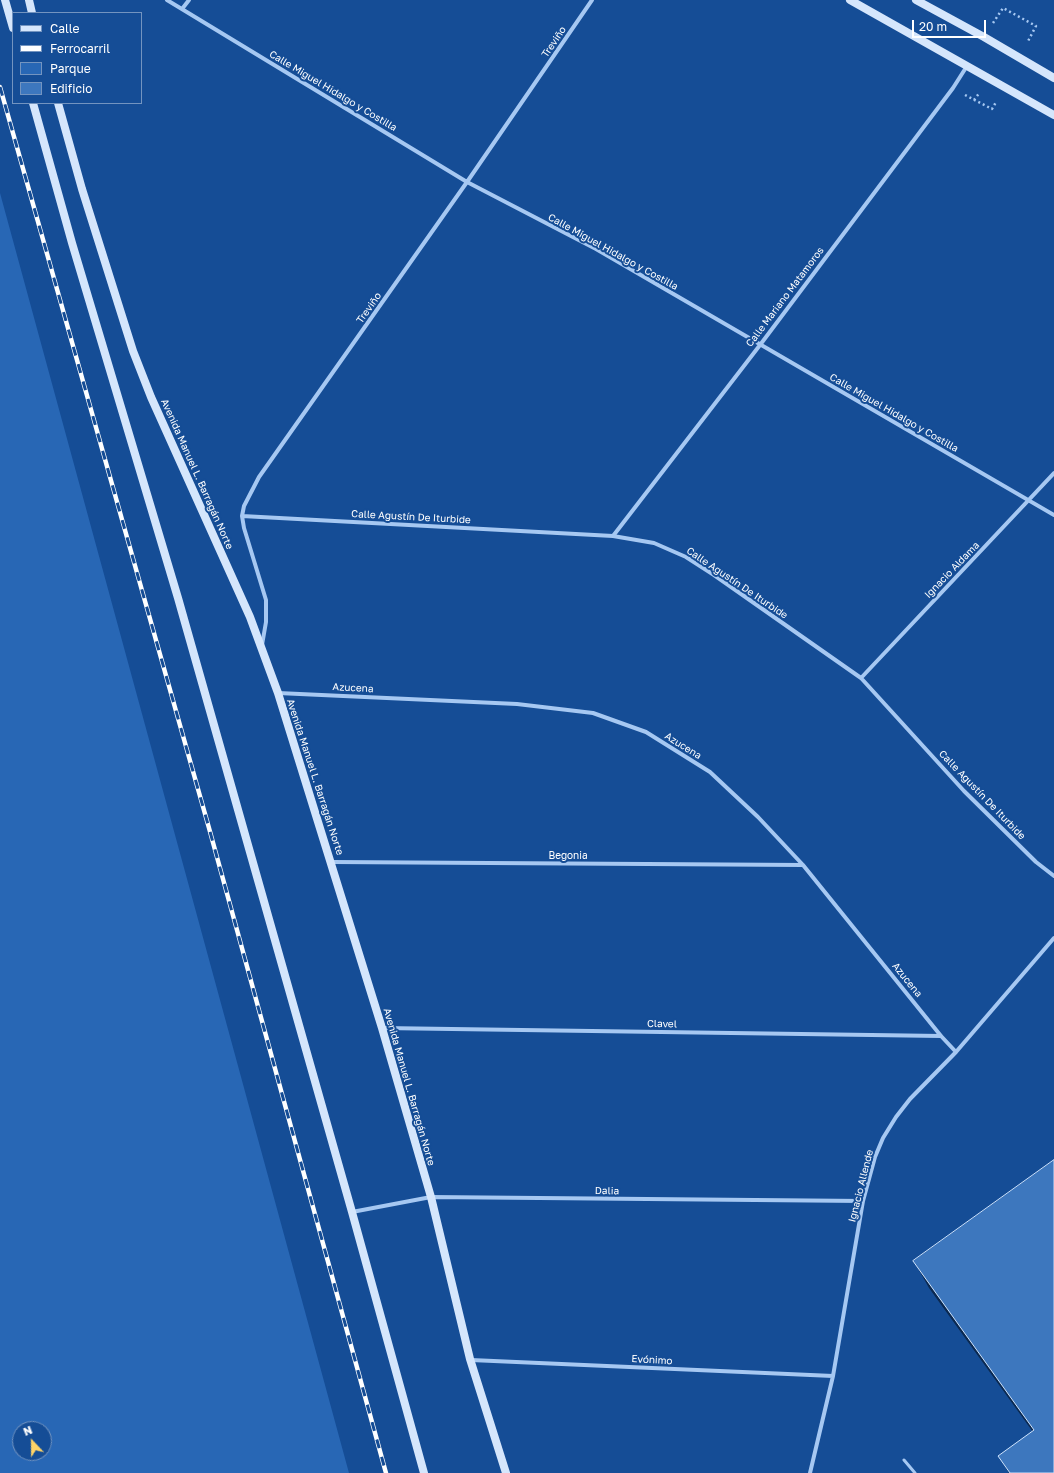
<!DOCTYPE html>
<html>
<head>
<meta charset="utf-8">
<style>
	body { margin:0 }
	#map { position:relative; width:1054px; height:1473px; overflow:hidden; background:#154d96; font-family:"Golos Text",sans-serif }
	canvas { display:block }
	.legend { position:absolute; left:12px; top:12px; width:130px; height:92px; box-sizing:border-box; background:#154d96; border:1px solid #7394c0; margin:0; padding:5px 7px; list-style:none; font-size:12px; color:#fff }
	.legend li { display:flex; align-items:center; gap:8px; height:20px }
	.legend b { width:20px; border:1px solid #7394c0 }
	.north { position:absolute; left:12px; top:1421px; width:40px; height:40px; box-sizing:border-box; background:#154d96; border:1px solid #7394c0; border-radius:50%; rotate:338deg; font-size:11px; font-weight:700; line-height:16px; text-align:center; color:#fff }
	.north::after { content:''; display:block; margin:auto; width:14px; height:18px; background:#ffd467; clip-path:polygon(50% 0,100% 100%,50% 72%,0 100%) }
	.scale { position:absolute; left:912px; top:20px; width:74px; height:18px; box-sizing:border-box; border:2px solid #fff; border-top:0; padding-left:5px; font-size:12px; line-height:14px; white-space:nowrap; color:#fff; -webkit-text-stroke:3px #154d96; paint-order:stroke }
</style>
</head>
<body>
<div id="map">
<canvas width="1054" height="1473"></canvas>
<ul class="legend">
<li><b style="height:5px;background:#d5e6fc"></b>Calle</li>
<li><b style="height:5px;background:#fff"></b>Ferrocarril</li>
<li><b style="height:11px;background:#2867b5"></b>Parque</li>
<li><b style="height:11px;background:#3d77be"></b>Edificio</li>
</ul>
<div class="north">N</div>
<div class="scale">20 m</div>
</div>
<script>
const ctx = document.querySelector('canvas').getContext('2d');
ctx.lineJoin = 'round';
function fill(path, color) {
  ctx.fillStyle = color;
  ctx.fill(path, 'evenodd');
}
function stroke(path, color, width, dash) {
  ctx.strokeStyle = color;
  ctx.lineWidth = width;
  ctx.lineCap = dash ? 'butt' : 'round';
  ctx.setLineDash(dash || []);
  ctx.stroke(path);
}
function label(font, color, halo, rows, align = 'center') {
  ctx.font = font + ' "Golos Text",sans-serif';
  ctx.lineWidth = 4;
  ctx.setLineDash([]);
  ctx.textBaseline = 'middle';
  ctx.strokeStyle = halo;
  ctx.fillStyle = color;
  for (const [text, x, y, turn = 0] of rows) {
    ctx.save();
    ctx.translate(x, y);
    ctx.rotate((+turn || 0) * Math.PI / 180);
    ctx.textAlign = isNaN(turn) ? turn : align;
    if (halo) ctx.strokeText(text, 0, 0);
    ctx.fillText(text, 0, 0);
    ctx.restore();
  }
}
fill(new Path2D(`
	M 0,193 L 349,1473 L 0,1473 ZM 20,1429 L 44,1429 L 44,1453 L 20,1453 Z`), '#2867b5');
fill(new Path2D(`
	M 1054,1161 L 1054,1473 L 1009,1473 L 999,1456 L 1033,1432 L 929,1288 L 914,1261 Z`), '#0007');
const building = new Path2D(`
	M 1054,1160 L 1054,1473 L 1010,1473 L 998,1456 L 1034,1430 L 913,1261 Z`);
fill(building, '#3d77be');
stroke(building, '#cee3fc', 1);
stroke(new Path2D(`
	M 993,23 L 1003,8 L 1036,26 L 1027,43
	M 965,95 L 992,109 L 996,102
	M 974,100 L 980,92`), '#a6c8f2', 2.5, [2, 3]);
stroke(new Path2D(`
	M 904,1460 L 915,1473`), '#a6c8f2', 3);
stroke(new Path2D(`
	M 167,0 L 467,182 L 596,249 L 1054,515
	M 182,9 L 189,0
	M 242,516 L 613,536 L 654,543 L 686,557 L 714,575 L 861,678 L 964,791 L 1036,862 L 1054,876
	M 613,536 L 760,345 L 953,88 L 967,66
	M 262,645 L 266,622 L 266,600 L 244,528 L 242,516 L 244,506 L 259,477 L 467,182 L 592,0
	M 861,678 L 1054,473
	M 278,693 L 517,704 L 593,713 L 646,732 L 710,772 L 758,817 L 803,865 L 941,1036 L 956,1052
	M 332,862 L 803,865
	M 382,1028 L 941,1036
	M 352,1212 L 431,1197 L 863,1201
	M 471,1360 L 833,1376
	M 810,1473 L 833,1376 L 863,1201 L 875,1157 L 883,1138 L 896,1117 L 910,1099 L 956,1052 L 1054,938`), '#a6c8f2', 4);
stroke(new Path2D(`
	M 5,0 L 13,28
	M 29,0 L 32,13
	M 850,0 L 1054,115
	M 916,0 L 984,37 L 1054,78
	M 33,103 L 72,243 L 178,598 L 352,1212 L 424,1473
	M 58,103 L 82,189 L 133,351 L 151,397 L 250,617 L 278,693 L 382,1028 L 431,1197 L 470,1359 L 506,1473`), '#d5e6fc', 8);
const rail = new Path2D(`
	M 0,87 L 209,828 L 386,1473`);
stroke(rail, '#fff', 4.5);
stroke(rail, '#154d96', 3, [9]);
label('10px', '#fff', '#154d96', [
	["Treviño",554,42,-56],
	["Calle Miguel Hidalgo y Costilla",333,91,31],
	["Calle Miguel Hidalgo y Costilla",613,252,29],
	["Calle Mariano Matamoros",785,297,-53],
	["Treviño",369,308,-55],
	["Calle Miguel Hidalgo y Costilla",894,413,30],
	["Avenida Manuel L. Barragán Norte",197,474,66],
	["Calle Agustín De Iturbide",411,517,3],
	["Ignacio Aldama",952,570,-46],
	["Calle Agustín De Iturbide",737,583,34],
	["Azucena",353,688,3],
	["Azucena",683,746,32],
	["Avenida Manuel L. Barragán Norte",315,777,72],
	["Calle Agustín De Iturbide",982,795,46],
	["Begonia",568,856],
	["Azucena",907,980,51],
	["Clavel",662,1024,1],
	["Avenida Manuel L. Barragán Norte",409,1087,74],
	["Ignacio Allende",861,1186,-76],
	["Dalia",607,1191,1],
	["Evónimo",652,1360,3]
]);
</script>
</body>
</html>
